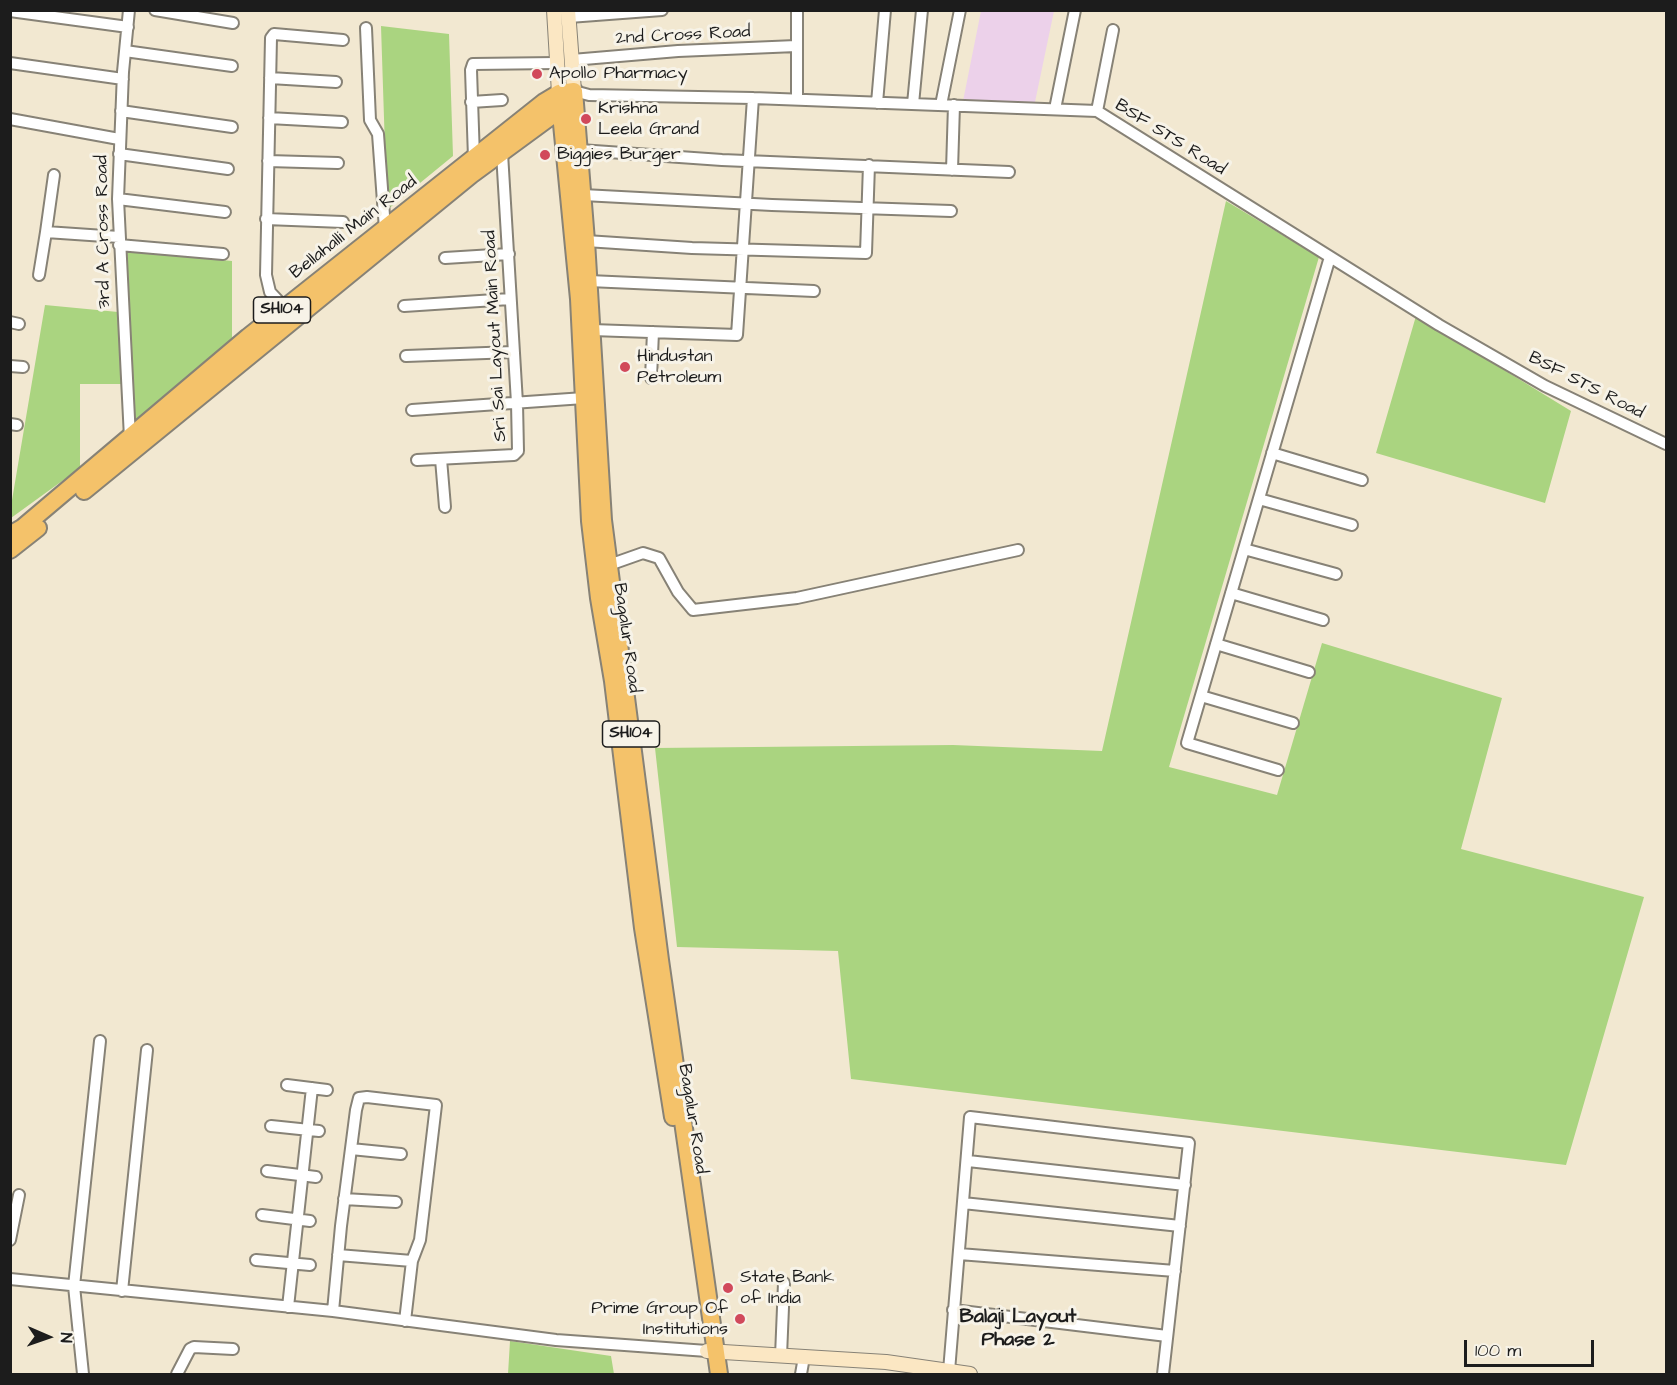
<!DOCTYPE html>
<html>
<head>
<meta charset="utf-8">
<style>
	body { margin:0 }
	#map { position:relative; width:1677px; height:1385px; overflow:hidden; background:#f2e8d1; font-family:"Architects Daughter",sans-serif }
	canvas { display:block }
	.frame { position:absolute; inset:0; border:12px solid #1c1c1c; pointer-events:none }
	.north { position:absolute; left:18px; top:1307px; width:60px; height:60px; -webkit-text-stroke:4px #f7f3e8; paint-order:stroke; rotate:92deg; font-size:16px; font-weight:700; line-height:24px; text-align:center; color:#1c1c1c }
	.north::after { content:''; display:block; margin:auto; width:21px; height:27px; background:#1c1c1c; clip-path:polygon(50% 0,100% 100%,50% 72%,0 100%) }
	.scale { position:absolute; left:1464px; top:1340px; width:130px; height:27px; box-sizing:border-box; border:3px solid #1c1c1c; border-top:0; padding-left:8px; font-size:18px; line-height:21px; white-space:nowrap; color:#1c1c1c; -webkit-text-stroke:4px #f7f3e8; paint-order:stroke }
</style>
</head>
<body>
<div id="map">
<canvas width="1677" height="1385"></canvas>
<div class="frame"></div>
<div class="north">N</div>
<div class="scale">100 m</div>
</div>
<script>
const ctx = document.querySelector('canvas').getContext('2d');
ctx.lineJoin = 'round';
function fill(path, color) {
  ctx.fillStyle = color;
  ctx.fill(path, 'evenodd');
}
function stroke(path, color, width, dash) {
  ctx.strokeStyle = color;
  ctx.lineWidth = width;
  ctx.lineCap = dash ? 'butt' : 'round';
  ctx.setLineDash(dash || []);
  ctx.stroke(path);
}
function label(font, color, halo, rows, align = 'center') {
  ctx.font = font + ' "Architects Daughter",sans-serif';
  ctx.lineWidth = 6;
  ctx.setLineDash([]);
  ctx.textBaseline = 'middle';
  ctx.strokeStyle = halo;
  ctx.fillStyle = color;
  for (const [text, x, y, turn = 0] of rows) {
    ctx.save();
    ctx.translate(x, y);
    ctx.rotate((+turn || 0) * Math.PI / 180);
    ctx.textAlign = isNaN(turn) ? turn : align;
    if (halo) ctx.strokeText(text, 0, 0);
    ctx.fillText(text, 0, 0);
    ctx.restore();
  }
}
fill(new Path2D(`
	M 981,11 L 1054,11 L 1035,102 L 963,101 Z`), '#ecd1ea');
fill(new Path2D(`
	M 381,26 L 449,34 L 453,156 L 387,210 Z
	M 1226,201 L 1319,257 L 1169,767 L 1277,795 L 1322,643 L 1502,698 L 1461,849 L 1644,897 L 1566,1165 L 851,1079 L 838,951 L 677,947 L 655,748 L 953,745 L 1102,751 Z
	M 127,250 L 232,261 L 232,343 L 135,421 Z
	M 45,305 L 118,312 L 124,384 L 80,384 L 80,468 L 11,518 L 11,506 Z
	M 1416,316 L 1571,411 L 1545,503 L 1376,453 Z
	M 510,1341 L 611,1356 L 614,1374 L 508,1374 Z`), '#aad480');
const street = new Path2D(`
	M 129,10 L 123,72 L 118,199 L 130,438
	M 155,10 L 233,23
	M 10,11 L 128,27
	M 569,17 L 662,10
	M 366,28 L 370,120 L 378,134 L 385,229
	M 125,51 L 232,66
	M 572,60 L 678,51 L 796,46
	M 10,63 L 123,79
	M 270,78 L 336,82
	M 574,91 L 589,95 L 753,98 L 1097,111 L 1439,325 L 1545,386 L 1666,444
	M 797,99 L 797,10
	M 471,102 L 502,100
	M 877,103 L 885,10
	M 913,104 L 922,10
	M 941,105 L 960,10
	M 1055,109 L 1075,10
	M 121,111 L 232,127
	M 1097,111 L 1113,30
	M 269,118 L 342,122
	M 10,119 L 119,139
	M 580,150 L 722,160 L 1009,172
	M 119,154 L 228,169
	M 474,158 L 471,70 L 473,64 L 557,63
	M 268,161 L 338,163
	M 952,170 L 954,105
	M 54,175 L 46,232 L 119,237
	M 583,195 L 772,205 L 951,211
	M 118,199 L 225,212
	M 266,219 L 343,222
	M 586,241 L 692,248 L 866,253 L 869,165
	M 119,245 L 223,254
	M 445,258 L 509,254
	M 39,275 L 46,232
	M 589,281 L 814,291
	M 404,306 L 510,299
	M 285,308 L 270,292 L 266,275 L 271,38 L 274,34 L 343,40
	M 10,322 L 19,324
	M 592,330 L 737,335 L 753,98
	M 406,356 L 513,352
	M 10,366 L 23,367
	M 651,378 L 653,332
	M 412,410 L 584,398
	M 10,424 L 17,425
	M 1272,453 L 1362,480
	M 441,459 L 445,507
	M 417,460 L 514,455 L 518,451 L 517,403 L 502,153
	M 1259,499 L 1352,525
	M 1244,549 L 1336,574
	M 609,565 L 643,553 L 659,558 L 678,592 L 693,610 L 797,598 L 1018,550
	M 1231,593 L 1323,620
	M 1216,644 L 1309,672
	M 1201,696 L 1293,723
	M 1278,770 L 1187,743 L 1330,257
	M 287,1085 L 327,1090
	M 271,1126 L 319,1131
	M 351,1149 L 401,1154
	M 968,1161 L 1185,1185
	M 267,1171 L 316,1177
	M 344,1199 L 396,1202
	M 963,1203 L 1180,1226
	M 262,1215 L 310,1221
	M 10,1240 L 19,1195
	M 959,1254 L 1175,1271
	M 338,1255 L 412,1261
	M 256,1260 L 310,1265
	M 10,1279 L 333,1311 L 556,1340 L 707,1351
	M 122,1291 L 147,1050
	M 288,1307 L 312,1088
	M 953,1310 L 1167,1336
	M 333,1311 L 341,1226 L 356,1110 L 359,1098 L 367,1097 L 436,1105 L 420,1240 L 412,1261 L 405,1321
	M 781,1356 L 784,1283
	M 949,1371 L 970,1117 L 1189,1143 L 1163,1374
	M 83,1374 L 74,1286 L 100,1041
	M 177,1374 L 190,1349 L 194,1347 L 233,1349
	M 801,1374 L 804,1357`);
const secondary = new Path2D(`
	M 554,10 L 559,93
	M 568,10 L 574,91
	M 707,1351 L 886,1362 L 970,1374`);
const primary = new Path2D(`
	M 559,93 L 579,299 L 590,521 L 599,598 L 613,681 L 643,928 L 673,1117
	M 84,491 L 471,175 L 561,109 L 569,109
	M 10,535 L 22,528 L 248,337 L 544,102 L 559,93 L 574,91 L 586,241 L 603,520 L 660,960 L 719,1374
	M 10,550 L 38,528`);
stroke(street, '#878276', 14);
stroke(secondary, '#878276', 16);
stroke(primary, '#878276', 20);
stroke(street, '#fff', 10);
stroke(secondary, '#fbe7c3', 14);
stroke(primary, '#f4c26a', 16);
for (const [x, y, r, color] of [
	[537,74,6,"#d1495b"],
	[586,119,6,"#d1495b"],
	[545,155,6,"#d1495b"],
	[625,367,6,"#d1495b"],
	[728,1288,6,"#d1495b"],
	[740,1319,6,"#d1495b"]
]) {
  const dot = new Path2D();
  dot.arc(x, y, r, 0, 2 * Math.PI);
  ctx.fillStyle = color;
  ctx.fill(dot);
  stroke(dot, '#f7f3e8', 2);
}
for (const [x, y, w] of [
	[282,310,57],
	[631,734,57]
]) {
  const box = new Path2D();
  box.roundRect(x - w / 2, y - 13, w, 26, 4.5);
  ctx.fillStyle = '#f7f3e8';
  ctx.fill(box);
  stroke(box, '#1c1c1c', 1.5);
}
label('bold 16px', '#1c1c1c', null, [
	["SH104",282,310],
	["SH104",631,734]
]);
label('18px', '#1c1c1c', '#f7f3e8', [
	["2nd Cross Road",683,36,-3],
	["BSF STS Road",1170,138,32],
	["Bellahalli Main Road",354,228,-38],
	["3rd A Cross Road",104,232,-91],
	["Sri Sai Layout Main Road",496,336,-93],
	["BSF STS Road",1586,386,27],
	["Bagalur Road",626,638,82],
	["Bagalur Road",692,1119,81]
]);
label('18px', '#1c1c1c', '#f7f3e8', [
	["Apollo Pharmacy",549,74],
	["Krishna",598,109],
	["Leela Grand",598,130],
	["Biggies Burger",557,155],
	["Hindustan",637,357],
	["Petroleum",637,378],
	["State Bank",740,1278],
	["of India",740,1299],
	["Prime Group Of",728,1309,"right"],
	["Institutions",728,1330,"right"]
], 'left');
label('bold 20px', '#1c1c1c', '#f7f3e8', [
	["Balaji Layout",1018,1318],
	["Phase 2",1018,1341]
]);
</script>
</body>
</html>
